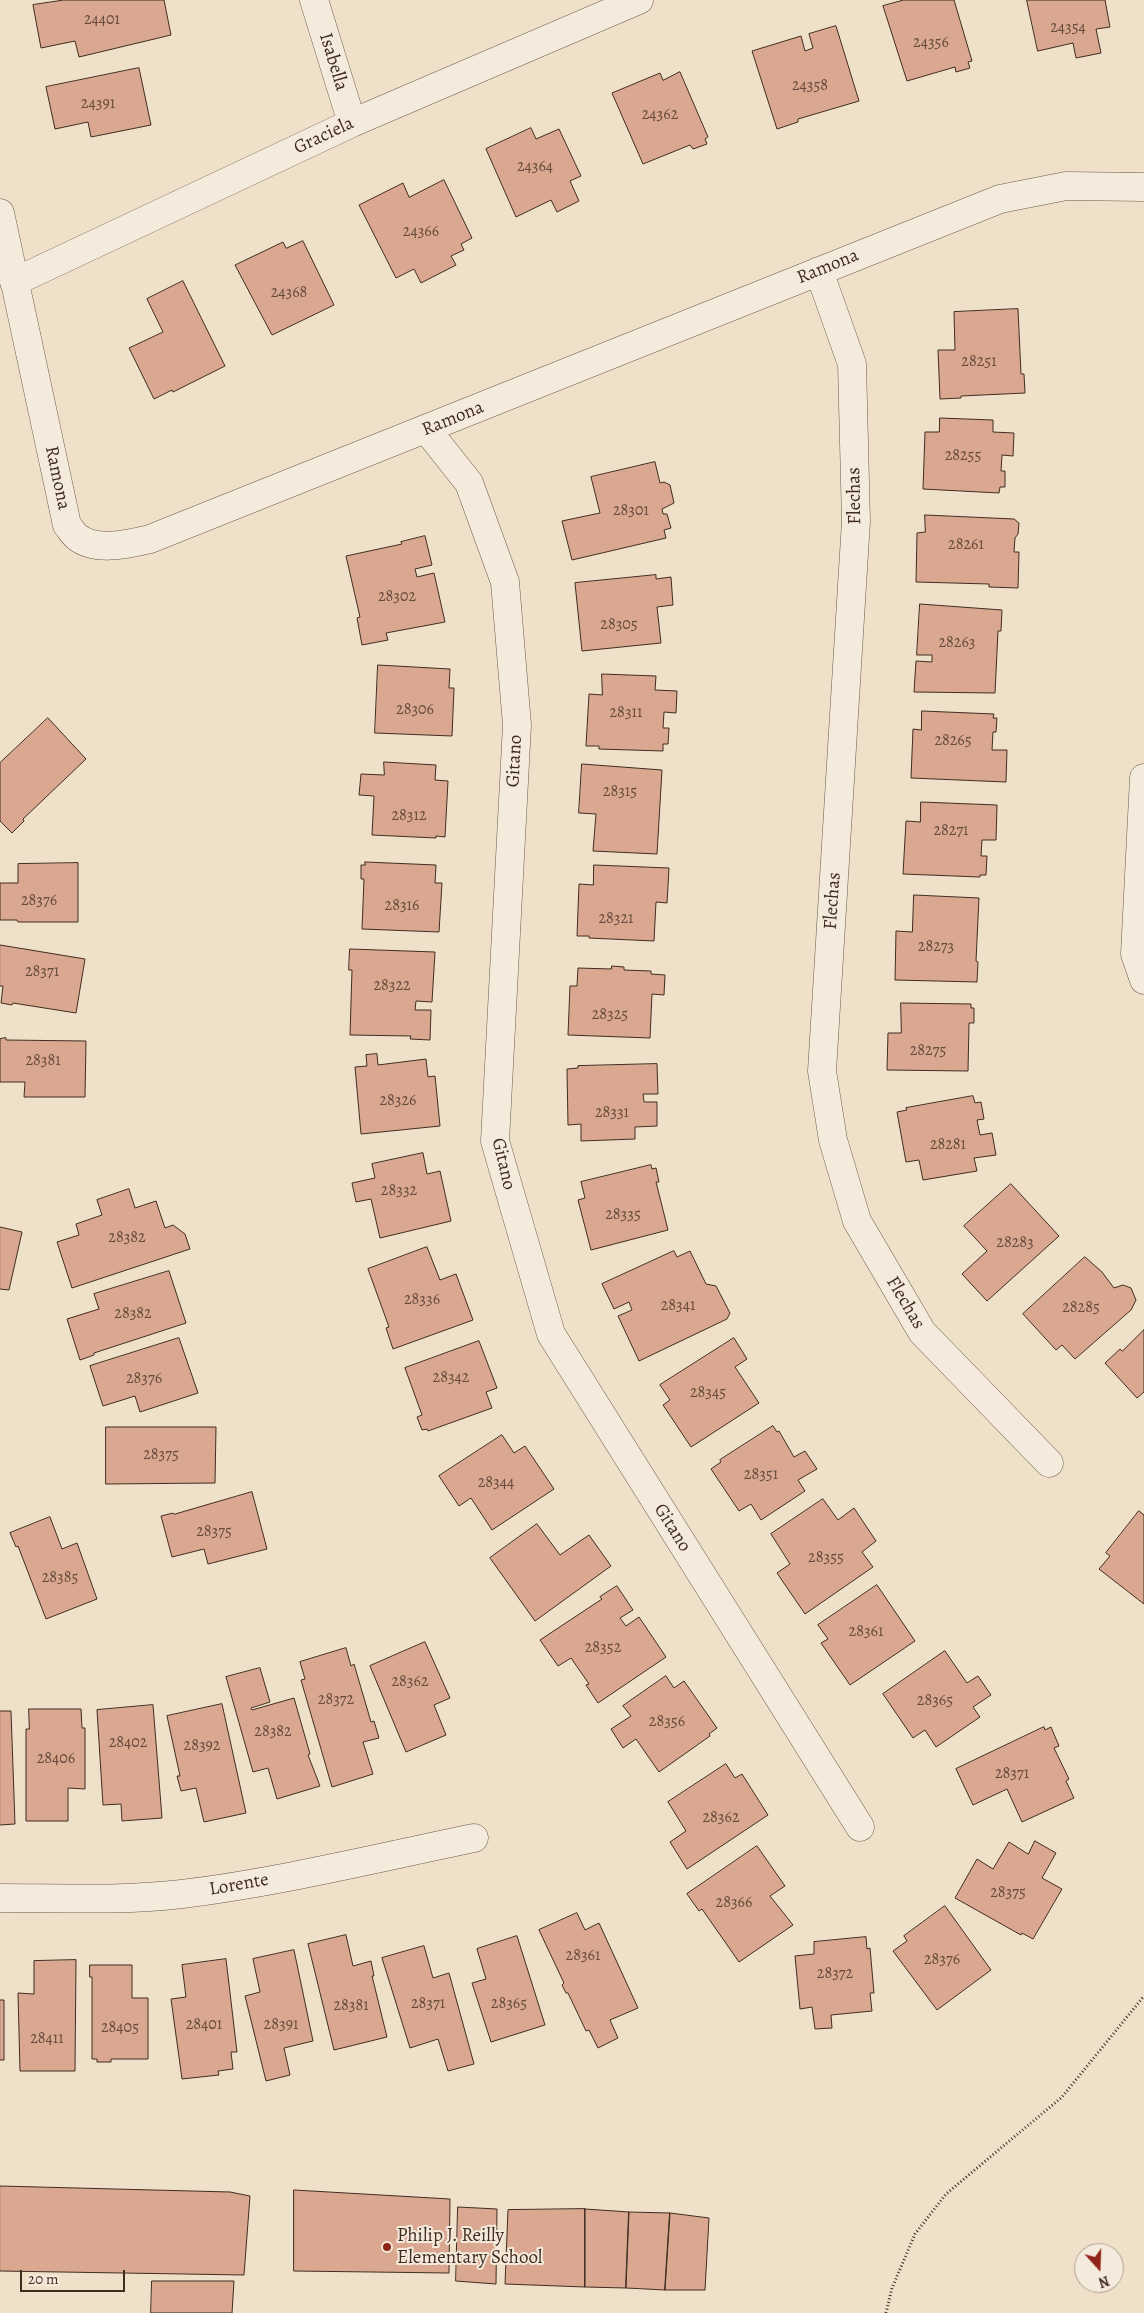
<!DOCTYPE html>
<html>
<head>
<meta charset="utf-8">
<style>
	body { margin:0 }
	#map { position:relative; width:1144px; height:2313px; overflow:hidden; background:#efe0c9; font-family:Alegreya,serif }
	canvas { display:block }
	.north { position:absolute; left:1074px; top:2243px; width:50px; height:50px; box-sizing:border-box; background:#f5ebdc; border:1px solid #ad9f91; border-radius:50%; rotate:160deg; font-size:14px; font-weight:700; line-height:20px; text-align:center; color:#412d20 }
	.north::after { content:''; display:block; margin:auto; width:18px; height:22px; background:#8f2418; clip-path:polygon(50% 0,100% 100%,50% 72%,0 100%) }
	.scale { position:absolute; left:20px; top:2270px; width:105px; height:22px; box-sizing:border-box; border:2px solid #412d20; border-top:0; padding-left:6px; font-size:15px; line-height:18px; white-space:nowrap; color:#412d20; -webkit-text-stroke:4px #f5ebdc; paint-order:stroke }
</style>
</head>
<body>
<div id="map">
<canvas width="1144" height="2313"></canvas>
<div class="north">N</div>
<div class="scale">20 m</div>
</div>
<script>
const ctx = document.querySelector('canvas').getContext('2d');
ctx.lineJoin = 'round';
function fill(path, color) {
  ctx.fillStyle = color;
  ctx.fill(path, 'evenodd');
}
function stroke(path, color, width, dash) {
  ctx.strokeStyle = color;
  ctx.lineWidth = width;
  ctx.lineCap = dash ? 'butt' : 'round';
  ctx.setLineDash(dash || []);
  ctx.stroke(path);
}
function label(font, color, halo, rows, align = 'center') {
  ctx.font = font + ' Alegreya,serif';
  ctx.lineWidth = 4;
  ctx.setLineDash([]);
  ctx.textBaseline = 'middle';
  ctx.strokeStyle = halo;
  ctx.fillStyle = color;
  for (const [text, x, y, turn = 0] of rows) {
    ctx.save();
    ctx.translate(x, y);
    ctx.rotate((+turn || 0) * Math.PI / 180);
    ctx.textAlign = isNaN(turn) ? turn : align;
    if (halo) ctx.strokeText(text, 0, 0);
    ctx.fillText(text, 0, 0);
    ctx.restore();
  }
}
const building = new Path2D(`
	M 64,0 L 164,0 L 171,35 L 79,57 L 75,41 L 41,48 L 33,5 Z
	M 904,0 L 954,0 L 972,61 L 968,62 L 970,68 L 956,72 L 955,67 L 907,81 L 883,6 Z
	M 1027,0 L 1105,0 L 1110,27 L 1096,29 L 1101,53 L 1076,58 L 1073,43 L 1038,51 Z
	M 836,26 L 859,101 L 798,119 L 798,122 L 777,129 L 752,51 L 801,36 L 805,51 L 813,48 L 809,34 Z
	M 139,68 L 151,125 L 91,137 L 88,122 L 55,129 L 46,87 Z
	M 680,72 L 708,137 L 705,139 L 707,144 L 693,149 L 690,145 L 643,164 L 612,93 L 660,73 L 663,80 Z
	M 531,128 L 536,139 L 559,129 L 581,176 L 570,181 L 579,201 L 557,212 L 551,200 L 516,217 L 486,149 Z
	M 444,180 L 472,238 L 461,244 L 464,250 L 451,256 L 456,265 L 421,283 L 414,269 L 396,278 L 359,205 L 403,183 L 409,197 Z
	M 303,241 L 334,305 L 272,335 L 235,265 L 283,242 L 286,248 Z
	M 183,281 L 225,366 L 173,392 L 172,390 L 154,399 L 129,348 L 163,332 L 147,299 Z
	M 1018,309 L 1021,374 L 1024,374 L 1025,393 L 961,396 L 961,398 L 940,399 L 938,350 L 955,350 L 954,312 Z
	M 940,418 L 993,420 L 993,432 L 1014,433 L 1013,456 L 1002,455 L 1001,471 L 1005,471 L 1005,487 L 1000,487 L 999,493 L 923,489 L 925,432 L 939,432 Z
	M 655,462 L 660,483 L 664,482 L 670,485 L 674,503 L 662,509 L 663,514 L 667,514 L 671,528 L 664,530 L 666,538 L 572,560 L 562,521 L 600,513 L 591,477 Z
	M 925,515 L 1014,519 L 1019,523 L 1018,534 L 1015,538 L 1014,552 L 1019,552 L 1018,588 L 989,587 L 989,584 L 916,582 L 917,533 L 925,532 Z
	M 425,536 L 432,565 L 415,569 L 417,577 L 434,573 L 445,622 L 386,633 L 388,640 L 362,645 L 357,618 L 360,617 L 346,556 L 402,544 L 401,542 Z
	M 656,575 L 656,579 L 671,577 L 673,605 L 657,607 L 661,643 L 582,651 L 575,583 Z
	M 920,604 L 1002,610 L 1001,631 L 998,631 L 995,693 L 914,692 L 916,661 L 932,662 L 932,655 L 917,655 Z
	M 378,665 L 450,669 L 449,688 L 454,688 L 452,736 L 375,733 Z
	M 602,674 L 656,676 L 655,690 L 677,691 L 676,713 L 664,712 L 663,728 L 669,728 L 668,744 L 663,744 L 663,751 L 599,749 L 599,746 L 586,746 L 589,694 L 602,695 Z
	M 922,711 L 994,714 L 993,718 L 997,718 L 996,732 L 993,732 L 992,750 L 1007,750 L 1006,782 L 911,778 L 913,729 L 921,730 Z
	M 48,718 L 86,759 L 23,819 L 24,821 L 12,833 L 0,821 L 0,763 Z
	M 384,762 L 436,765 L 435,780 L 448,781 L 445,837 L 436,836 L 436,838 L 372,835 L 374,796 L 359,795 L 361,774 L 384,775 Z
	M 582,764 L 662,770 L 657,854 L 593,851 L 596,814 L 579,813 Z
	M 921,802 L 997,805 L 996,840 L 982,840 L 981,856 L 987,856 L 986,875 L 980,875 L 980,877 L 903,874 L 906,821 L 920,822 Z
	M 365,862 L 436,865 L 435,883 L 442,883 L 439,932 L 362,929 L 364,879 L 361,879 L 361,865 L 365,865 Z
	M 78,863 L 78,922 L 18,922 L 17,920 L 0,920 L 0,883 L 18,883 L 18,864 Z
	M 594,865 L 669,868 L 667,903 L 656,902 L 654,941 L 589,938 L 589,936 L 577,936 L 579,884 L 593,885 Z
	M 914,895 L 979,898 L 976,961 L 978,962 L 977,982 L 895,980 L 896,931 L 912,932 Z
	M 0,945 L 85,959 L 76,1013 L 13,1003 L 12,1005 L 1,1003 L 3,986 L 0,986 Z
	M 350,949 L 435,952 L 432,1002 L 416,1001 L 415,1010 L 431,1010 L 430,1040 L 410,1039 L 411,1036 L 350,1035 L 352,970 L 349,970 Z
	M 612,966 L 624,967 L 624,970 L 651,971 L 651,974 L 665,975 L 664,995 L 652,994 L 650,1038 L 568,1035 L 570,986 L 577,986 L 578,968 L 611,969 Z
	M 901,1003 L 971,1004 L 971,1008 L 974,1008 L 974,1023 L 969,1023 L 968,1071 L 887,1070 L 888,1033 L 901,1033 Z
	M 6,1038 L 6,1040 L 86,1041 L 85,1097 L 24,1097 L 25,1082 L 0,1082 L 0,1039 Z
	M 377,1054 L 378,1065 L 426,1059 L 428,1077 L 435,1076 L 440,1126 L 361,1134 L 355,1067 L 367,1066 L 366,1055 Z
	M 657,1064 L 658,1094 L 643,1094 L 644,1102 L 657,1102 L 657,1126 L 635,1127 L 635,1139 L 581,1141 L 581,1124 L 568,1125 L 567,1069 L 578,1068 L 578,1066 Z
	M 973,1096 L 975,1103 L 981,1102 L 984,1119 L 977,1120 L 980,1135 L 992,1133 L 996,1155 L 974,1158 L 977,1171 L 923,1180 L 919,1160 L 906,1162 L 897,1112 L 907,1110 L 906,1108 Z
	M 423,1153 L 427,1174 L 440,1171 L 451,1221 L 380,1238 L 371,1199 L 356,1202 L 352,1183 L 375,1178 L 372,1164 Z
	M 651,1165 L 652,1169 L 656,1168 L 659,1182 L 656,1182 L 668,1230 L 591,1250 L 578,1200 L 585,1198 L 581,1182 Z
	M 1011,1184 L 1059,1236 L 987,1301 L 962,1274 L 987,1251 L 964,1226 Z
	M 129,1189 L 135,1208 L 156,1201 L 165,1228 L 173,1225 L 185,1234 L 190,1249 L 72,1288 L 57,1242 L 79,1235 L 76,1224 L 102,1215 L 97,1200 Z
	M 0,1227 L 22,1232 L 9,1290 L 0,1289 Z
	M 427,1247 L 440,1280 L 456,1274 L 473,1320 L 393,1349 L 386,1328 L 389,1327 L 368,1269 Z
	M 674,1251 L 677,1257 L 690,1251 L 706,1284 L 716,1286 L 730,1313 L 727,1319 L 639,1361 L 618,1316 L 632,1310 L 629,1302 L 614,1309 L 602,1284 Z
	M 1085,1257 L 1102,1272 L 1114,1288 L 1123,1285 L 1131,1288 L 1136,1300 L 1131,1310 L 1075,1359 L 1062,1345 L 1056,1350 L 1023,1314 Z
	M 169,1271 L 186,1323 L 94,1353 L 94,1355 L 80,1360 L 67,1319 L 99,1309 L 94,1294 Z
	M 1144,1330 L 1144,1392 L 1137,1398 L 1105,1363 L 1120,1349 L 1122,1351 Z
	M 179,1338 L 198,1393 L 140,1412 L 135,1396 L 103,1406 L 90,1366 Z
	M 734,1338 L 747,1359 L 735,1367 L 759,1403 L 691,1447 L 663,1405 L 670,1400 L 660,1385 Z
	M 479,1341 L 497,1388 L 486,1392 L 492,1408 L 428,1431 L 427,1429 L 422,1430 L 417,1417 L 422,1415 L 405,1368 Z
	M 773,1426 L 777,1432 L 779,1431 L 794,1457 L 805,1451 L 817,1469 L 798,1480 L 805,1491 L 761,1520 L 751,1504 L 739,1511 L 711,1469 L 721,1462 L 720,1460 Z
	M 106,1427 L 216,1427 L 215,1483 L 106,1484 Z
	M 502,1435 L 514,1453 L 525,1446 L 554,1489 L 492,1530 L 471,1498 L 459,1506 L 439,1476 Z
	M 252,1492 L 267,1549 L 208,1564 L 204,1549 L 172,1557 L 161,1516 L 173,1513 L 174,1514 Z
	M 823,1499 L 838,1520 L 854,1508 L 876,1541 L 862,1552 L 873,1567 L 805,1614 L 777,1573 L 790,1564 L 771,1534 Z
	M 1139,1511 L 1144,1515 L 1144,1604 L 1099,1569 L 1110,1556 L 1106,1553 Z
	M 50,1517 L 62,1549 L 77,1543 L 97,1599 L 46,1619 L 18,1546 L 16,1547 L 10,1533 Z
	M 537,1524 L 560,1555 L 589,1535 L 611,1566 L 535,1621 L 490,1558 Z
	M 877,1585 L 915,1641 L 850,1685 L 821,1643 L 828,1639 L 818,1625 Z
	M 617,1586 L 633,1610 L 620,1618 L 626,1626 L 639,1617 L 666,1657 L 598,1703 L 586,1685 L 589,1684 L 571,1658 L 558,1666 L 540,1640 L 602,1599 L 600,1597 Z
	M 425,1642 L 450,1698 L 434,1705 L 446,1735 L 406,1752 L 370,1666 Z
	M 346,1648 L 351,1666 L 354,1664 L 371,1722 L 374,1721 L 379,1738 L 363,1742 L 373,1774 L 332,1787 L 301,1680 L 305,1679 L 300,1662 Z
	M 945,1651 L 967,1683 L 978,1676 L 991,1695 L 973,1707 L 980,1717 L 936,1747 L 925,1730 L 913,1738 L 883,1694 Z
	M 260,1668 L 270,1702 L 251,1708 L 252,1710 L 294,1698 L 310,1754 L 308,1755 L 320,1786 L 277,1799 L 268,1768 L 253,1772 L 226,1677 Z
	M 666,1676 L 674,1688 L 684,1681 L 717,1728 L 709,1734 L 710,1736 L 659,1772 L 636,1739 L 623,1748 L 611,1729 L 631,1716 L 623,1706 Z
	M 222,1704 L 246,1813 L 204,1822 L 196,1788 L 181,1791 L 177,1776 L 180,1776 L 167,1716 Z
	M 153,1705 L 162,1818 L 122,1821 L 121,1804 L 103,1805 L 97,1710 Z
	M 29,1709 L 81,1709 L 82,1728 L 85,1728 L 85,1789 L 68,1788 L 68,1821 L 26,1821 L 26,1729 L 29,1729 Z
	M 0,1711 L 11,1711 L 15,1824 L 0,1825 Z
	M 1044,1727 L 1045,1730 L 1051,1727 L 1059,1746 L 1054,1748 L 1069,1779 L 1066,1781 L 1074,1798 L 1022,1822 L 1007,1789 L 973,1805 L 956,1769 Z
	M 726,1764 L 735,1778 L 742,1774 L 768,1815 L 687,1869 L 670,1842 L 686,1831 L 668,1802 Z
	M 1035,1841 L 1056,1853 L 1042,1878 L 1062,1889 L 1033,1939 L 1022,1933 L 1021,1935 L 955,1898 L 977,1859 L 993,1869 L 1009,1842 L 1028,1854 Z
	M 757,1846 L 785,1886 L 770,1896 L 793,1925 L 739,1962 L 702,1909 L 699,1911 L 687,1894 Z
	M 945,1906 L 991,1970 L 937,2010 L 893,1951 L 907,1941 L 904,1936 Z
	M 577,1913 L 585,1930 L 599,1923 L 638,2008 L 610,2020 L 618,2038 L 598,2048 L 589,2030 L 586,2031 L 568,1993 L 566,1993 L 562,1985 L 564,1983 L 539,1930 Z
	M 346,1935 L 353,1966 L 371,1961 L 374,1976 L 372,1976 L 387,2037 L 334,2050 L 308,1944 Z
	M 517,1936 L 545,2025 L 491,2042 L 472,1983 L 486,1979 L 477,1949 Z
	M 866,1937 L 867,1949 L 870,1948 L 874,1993 L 870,1993 L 872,2011 L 831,2015 L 832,2028 L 815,2029 L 812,2007 L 800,2009 L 795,1956 L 814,1954 L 814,1942 Z
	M 424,1946 L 433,1978 L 449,1973 L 474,2064 L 448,2071 L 438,2039 L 410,2048 L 382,1958 Z
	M 294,1950 L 313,2041 L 284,2048 L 290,2075 L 266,2081 L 245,1996 L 260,1992 L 253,1959 Z
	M 226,1959 L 237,2052 L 231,2052 L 233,2069 L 218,2071 L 219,2075 L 182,2079 L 171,1999 L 186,1997 L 182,1965 Z
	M 76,1960 L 75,2071 L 20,2071 L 18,1993 L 34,1994 L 34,1961 Z
	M 90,1965 L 132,1965 L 132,1998 L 148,1998 L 148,2059 L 111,2059 L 111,2062 L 97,2062 L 97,2059 L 92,2059 L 92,1977 L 90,1977 Z
	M 0,2000 L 4,2000 L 4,2060 L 0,2060 Z
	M 0,2186 L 230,2192 L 250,2196 L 244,2275 L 0,2271 Z
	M 294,2190 L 450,2199 L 449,2273 L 294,2271 Z
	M 458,2207 L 497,2209 L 496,2284 L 456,2281 Z
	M 585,2209 L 629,2212 L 626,2288 L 585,2287 Z
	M 585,2209 L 585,2287 L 505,2284 L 508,2210 Z
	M 629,2212 L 670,2213 L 665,2290 L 626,2288 Z
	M 670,2213 L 709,2218 L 705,2290 L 665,2290 Z
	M 152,2281 L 234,2281 L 232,2313 L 151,2313 Z`);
fill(building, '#daa791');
stroke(building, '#412d20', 1);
const street = new Path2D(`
	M 314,0 L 352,123
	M 0,213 L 67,525 C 70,528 73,534 77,537 C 96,552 128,544 150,539 L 1000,199 L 1066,186 L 1144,187
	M 819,271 L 852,364 L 856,521 L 822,1071 L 833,1140 L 857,1221 L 922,1332 L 1049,1463
	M 14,282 L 352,123 L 639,0
	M 427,430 L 469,483 L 505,582 L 517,725 L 495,1141 L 551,1334 L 860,1827
	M 1144,778 L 1135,954 L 1144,980
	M 0,1898 C 60,1898 122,1901 182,1894 C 280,1882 377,1858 474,1838`);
stroke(street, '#6c5a4a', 29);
stroke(new Path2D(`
	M 886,2313 L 892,2288 L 915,2234 L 946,2194 L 1062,2097 L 1144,1996`), '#412d20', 3, [1, 2.5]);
stroke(street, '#f5ebdc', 28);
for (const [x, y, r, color] of [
	[387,2247,5,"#8f2418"]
]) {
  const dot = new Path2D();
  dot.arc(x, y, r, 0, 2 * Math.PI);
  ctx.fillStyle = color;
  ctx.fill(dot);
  stroke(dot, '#f5ebdc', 2);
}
label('16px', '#674c3c', null, [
	["24401",102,20],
	["24354",1068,28],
	["24356",931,43],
	["24358",810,86],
	["24391",98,104],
	["24362",660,115],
	["24364",535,167],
	["24366",421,232],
	["24368",289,293],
	["28251",979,362],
	["28255",963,456],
	["28301",631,511],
	["28261",966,545],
	["28302",397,597],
	["28305",619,625],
	["28263",957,643],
	["28306",415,710],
	["28311",626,713],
	["28265",953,741],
	["28315",620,792],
	["28312",409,816],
	["28271",951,831],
	["28376",39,901],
	["28316",402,906],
	["28321",616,919],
	["28273",936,947],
	["28371",42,972],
	["28322",392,986],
	["28325",610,1015],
	["28275",928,1051],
	["28381",43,1061],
	["28326",398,1101],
	["28331",612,1113],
	["28281",948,1145],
	["28332",399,1191],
	["28335",623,1215],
	["28382",127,1238],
	["28283",1015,1243],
	["28336",422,1300],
	["28341",678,1306],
	["28285",1081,1308],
	["28382",133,1314],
	["28342",451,1378],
	["28376",144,1379],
	["28345",708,1393],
	["28375",161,1455],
	["28351",761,1475],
	["28344",496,1483],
	["28375",214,1532],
	["28355",826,1558],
	["28385",60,1578],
	["28361",866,1632],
	["28352",603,1648],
	["28362",410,1682],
	["28372",336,1700],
	["28365",935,1701],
	["28356",667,1722],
	["28382",273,1732],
	["28402",128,1743],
	["28392",202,1746],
	["28406",56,1759],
	["28371",1012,1774],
	["28362",721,1818],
	["28375",1008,1893],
	["28366",734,1903],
	["28361",583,1956],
	["28376",942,1960],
	["28372",835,1974],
	["28371",428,2004],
	["28365",509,2004],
	["28381",351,2006],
	["28401",204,2025],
	["28391",281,2025],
	["28405",120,2028],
	["28411",47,2039]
]);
label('19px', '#412d20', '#f5ebdc', [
	["Isabella",333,62,73],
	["Graciela",324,136,-25],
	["Ramona",828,267,-22],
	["Ramona",453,419,-22],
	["Ramona",57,478,78],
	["Flechas",855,496,-91],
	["Gitano",515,761,-87],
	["Flechas",833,901,-86],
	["Gitano",503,1164,77],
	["Flechas",905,1303,59],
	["Gitano",672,1528,58],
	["Lorente",239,1885,-10]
]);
label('19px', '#412d20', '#f5ebdc', [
	["Philip J. Reilly",397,2236],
	["Elementary School",397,2258]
], 'left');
</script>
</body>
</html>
